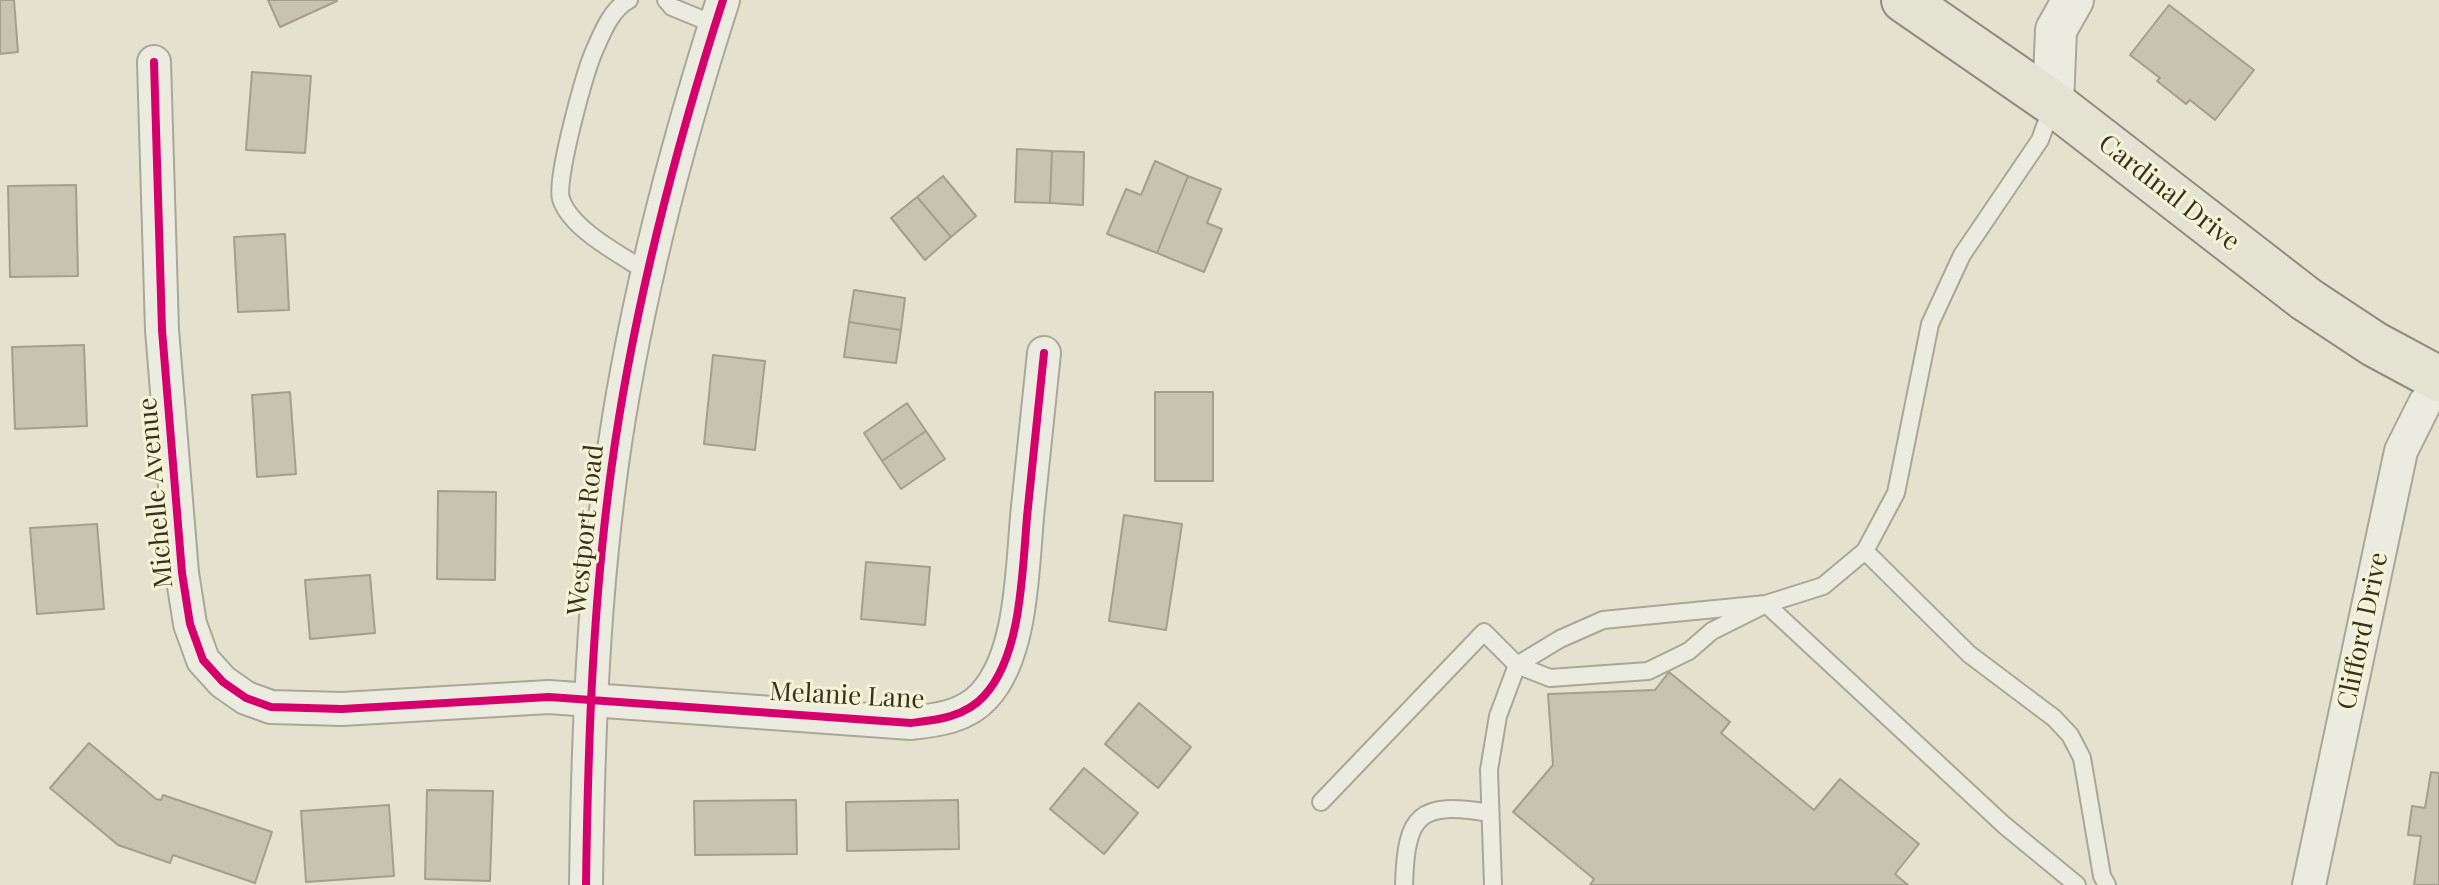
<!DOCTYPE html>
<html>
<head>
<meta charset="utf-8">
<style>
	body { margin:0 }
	canvas { display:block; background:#e4e2cf }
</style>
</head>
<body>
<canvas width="2439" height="885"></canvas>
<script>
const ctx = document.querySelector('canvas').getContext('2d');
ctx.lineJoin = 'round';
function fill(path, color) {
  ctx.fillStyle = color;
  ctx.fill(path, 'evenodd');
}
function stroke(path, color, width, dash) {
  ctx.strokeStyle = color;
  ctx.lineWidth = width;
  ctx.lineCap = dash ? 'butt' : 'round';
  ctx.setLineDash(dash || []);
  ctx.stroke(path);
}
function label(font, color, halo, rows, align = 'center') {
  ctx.font = font + ' "Playfair Display",serif';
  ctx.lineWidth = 6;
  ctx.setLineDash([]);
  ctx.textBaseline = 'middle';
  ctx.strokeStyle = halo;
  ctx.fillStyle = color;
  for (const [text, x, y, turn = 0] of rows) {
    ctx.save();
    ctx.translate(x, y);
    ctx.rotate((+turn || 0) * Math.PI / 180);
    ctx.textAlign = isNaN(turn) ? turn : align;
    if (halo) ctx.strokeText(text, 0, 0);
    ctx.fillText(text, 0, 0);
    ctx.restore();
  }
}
const building = new Path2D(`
	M 0,0 L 14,0 L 18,52 L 0,54 Z
	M 268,0 L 336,0 L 337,1 L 280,27 Z
	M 2169,5 L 2254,70 L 2215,120 L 2190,100 L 2186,104 L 2157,81 L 2160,78 L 2130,55 Z
	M 252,72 L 311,76 L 305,153 L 246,150 Z
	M 1017,149 L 1052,151 L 1050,203 L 1015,202 Z
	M 1052,151 L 1084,152 L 1083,205 L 1050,203 Z
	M 1155,161 L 1188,176 L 1157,253 L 1107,234 L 1126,189 L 1141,195 Z
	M 943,176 L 976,216 L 951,237 L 917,197 Z
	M 1188,176 L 1221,189 L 1207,223 L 1222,229 L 1204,272 L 1157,253 Z
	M 76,185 L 78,276 L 10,277 L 8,186 Z
	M 917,197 L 951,237 L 925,260 L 891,218 Z
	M 285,234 L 289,310 L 238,312 L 234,237 Z
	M 854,290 L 905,298 L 901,330 L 849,322 Z
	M 849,322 L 901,330 L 896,363 L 844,357 Z
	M 84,345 L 87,426 L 15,429 L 12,347 Z
	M 713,355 L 765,361 L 755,450 L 704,444 Z
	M 290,392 L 296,474 L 257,477 L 252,395 Z
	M 1155,392 L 1213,392 L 1213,481 L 1155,481 Z
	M 907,403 L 926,431 L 882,461 L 864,433 Z
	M 926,431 L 945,459 L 901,489 L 882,461 Z
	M 438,491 L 496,492 L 495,580 L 437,579 Z
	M 1124,515 L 1182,524 L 1166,630 L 1109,621 Z
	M 97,524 L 104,609 L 37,614 L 30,528 Z
	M 866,562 L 930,567 L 925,625 L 861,619 Z
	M 370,575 L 375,633 L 310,639 L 305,580 Z
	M 1669,672 L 1730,722 L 1721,733 L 1814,810 L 1840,779 L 1919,844 L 1895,874 L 1908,885 L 1590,885 L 1594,879 L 1513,812 L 1553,765 L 1548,694 L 1655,690 Z
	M 1139,703 L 1191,747 L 1158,788 L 1105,744 Z
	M 89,743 L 156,799 L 161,800 L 163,795 L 272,832 L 255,883 L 173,855 L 170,863 L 118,845 L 50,788 Z
	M 1084,768 L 1138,813 L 1104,854 L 1050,809 Z
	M 2431,772 L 2439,773 L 2439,885 L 2414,885 L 2421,836 L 2408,835 L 2412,806 L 2425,808 Z
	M 427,790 L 493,791 L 490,881 L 425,879 Z
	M 796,800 L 797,854 L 695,855 L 694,801 Z
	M 958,800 L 959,849 L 847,851 L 846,802 Z
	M 389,805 L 394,876 L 306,882 L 301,811 Z`);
fill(building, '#c8c2b0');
stroke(building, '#a49e8e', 2);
const service = new Path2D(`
	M 629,0 C 612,8 602,33 595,49 C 585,71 555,180 561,199 C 571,230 623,256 649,273
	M 666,0 L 672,7 L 716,25
	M 1865,551 L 1969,654 L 2054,718 L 2070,735 L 2082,758 L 2102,876 L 2107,885
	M 1321,802 L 1484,632 L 1517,665 L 1560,639 L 1603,620 L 1766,604 L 1823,586 L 1865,551 L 1896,493 L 1930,324 L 1962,255 L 2040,140 L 2052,107
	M 1404,885 C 1406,814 1419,801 1490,813
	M 1493,885 L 1489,770 L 1498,716 L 1517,665 L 1550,678 L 1648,671 L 1689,651 L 1712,631 L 1766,604 L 2004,825 L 2077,885`);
const minor = new Path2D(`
	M 154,62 L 162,330 L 182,573 L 190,624 L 203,660 L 223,682 L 246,698 L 271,707 L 342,709 L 549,697 L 911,723 C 937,720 965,717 984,696 C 1024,653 1022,562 1028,507 C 1033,455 1039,404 1044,353
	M 586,885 C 588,737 593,590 615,443 C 637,297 678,140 723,0
	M 2309,885 L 2401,451 L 2425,403 L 2439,386`);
const tertiary = new Path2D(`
	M 2053,103 L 2056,30 L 2073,0`);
const primary = new Path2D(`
	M 1904,0 L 2053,103 L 2306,299 L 2374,344 L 2439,379`);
stroke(service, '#aaa797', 20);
stroke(minor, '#aaa797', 36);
stroke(tertiary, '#aaa797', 44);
stroke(primary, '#8f8c7e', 48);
stroke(service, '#ecebe0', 16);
stroke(minor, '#ecebe0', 32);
stroke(tertiary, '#ecebe0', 40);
stroke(primary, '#e4e2d2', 44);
stroke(new Path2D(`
	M 154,62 L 162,330 L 182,573 L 190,624 L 203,660 L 223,682 L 246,698 L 271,707 L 342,709 L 549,697 L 911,723 C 937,720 965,717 984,696 C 1024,653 1022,562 1028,507 C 1033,455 1039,404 1044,353
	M 586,885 C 588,737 593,590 615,443 C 637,297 678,140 723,0`), '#d6006c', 8);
label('26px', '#38311f', '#f5f3d5', [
	["Cardinal Drive",2169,193,38],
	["Michelle Avenue",156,493,-95],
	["Westport Road",586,530,-84],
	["Clifford Drive",2363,631,-78],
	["Melanie Lane",847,696,3]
]);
</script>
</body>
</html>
